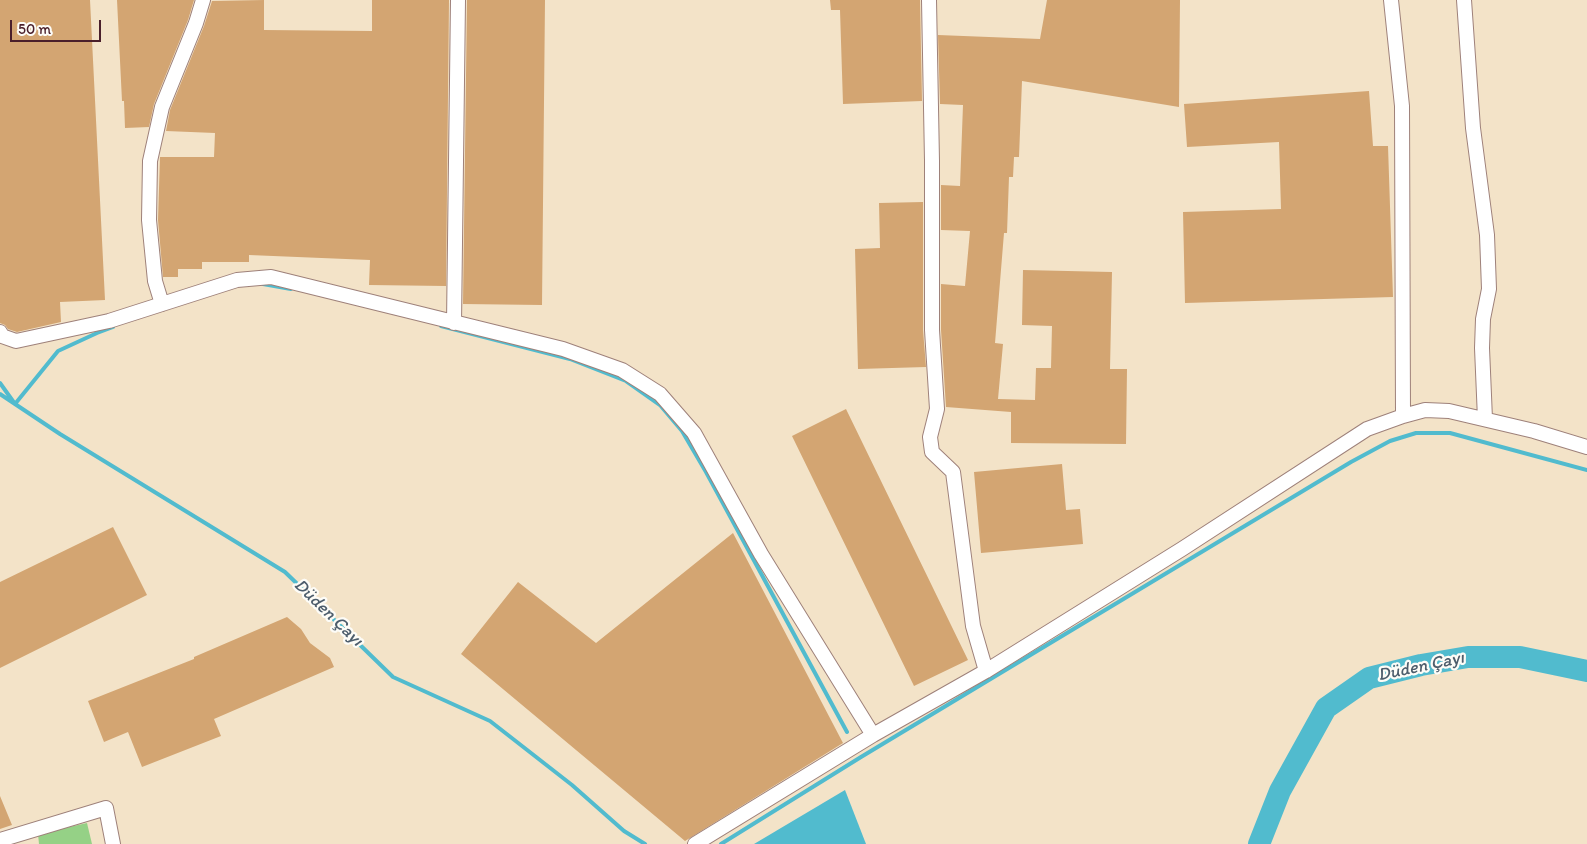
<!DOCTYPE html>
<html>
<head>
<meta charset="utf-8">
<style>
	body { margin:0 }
	#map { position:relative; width:1587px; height:844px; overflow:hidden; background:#f3e3c8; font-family:Itim,sans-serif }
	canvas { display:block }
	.scale { position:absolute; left:10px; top:20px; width:91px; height:22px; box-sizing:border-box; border:2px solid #4a1f2b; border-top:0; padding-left:6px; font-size:15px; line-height:18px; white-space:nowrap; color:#4a1f2b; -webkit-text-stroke:4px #fdfcf7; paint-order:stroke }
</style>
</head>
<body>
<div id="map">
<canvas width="1587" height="844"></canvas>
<div class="scale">50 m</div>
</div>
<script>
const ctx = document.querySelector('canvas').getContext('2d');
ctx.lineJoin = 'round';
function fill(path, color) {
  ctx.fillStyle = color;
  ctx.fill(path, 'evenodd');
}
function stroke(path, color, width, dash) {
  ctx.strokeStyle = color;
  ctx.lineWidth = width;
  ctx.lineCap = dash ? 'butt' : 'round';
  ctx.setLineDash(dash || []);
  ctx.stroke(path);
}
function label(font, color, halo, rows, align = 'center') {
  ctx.font = font + ' Itim,sans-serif';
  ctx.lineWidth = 4.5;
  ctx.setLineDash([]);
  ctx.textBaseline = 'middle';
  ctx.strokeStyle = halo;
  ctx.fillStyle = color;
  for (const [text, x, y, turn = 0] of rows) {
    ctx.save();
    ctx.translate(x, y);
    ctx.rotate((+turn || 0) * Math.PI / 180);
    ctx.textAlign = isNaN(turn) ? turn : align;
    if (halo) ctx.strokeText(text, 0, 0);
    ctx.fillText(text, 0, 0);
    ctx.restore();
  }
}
fill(new Path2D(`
	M 87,823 L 92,844 L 39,844 L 38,834 Z`), '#95d186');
fill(new Path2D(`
	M 845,790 L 866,844 L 754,844 Z`), '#51bbce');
stroke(new Path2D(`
	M 263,284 L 291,289
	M 441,326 L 570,359 L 626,381 L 660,405 L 682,431 L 706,472 L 847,732
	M 0,383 L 15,404 L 58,351 L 97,333 L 113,327
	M 0,394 L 60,434 L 285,572 L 393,677 L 490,721 L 572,785 L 624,831 L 645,844
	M 721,844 L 861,757 L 1351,462 L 1390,441 L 1416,433 L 1450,433 L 1587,470`), '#51bbce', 4);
stroke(new Path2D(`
	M 1259,844 L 1280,791 L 1326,708 L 1369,678 L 1421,665 L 1468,657 L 1520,657 L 1587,671`), '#51bbce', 22);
fill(new Path2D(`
	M 0,0 L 90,0 L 105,300 L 60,302 L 61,322 L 17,332 L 8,329 L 5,325 L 0,323 Z
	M 117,0 L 194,0 L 188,20 L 154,104 L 149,127 L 125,128 L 124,101 L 122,101 Z
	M 264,0 L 264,30 L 372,31 L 372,0 L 449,0 L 446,286 L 369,285 L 370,260 L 249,255 L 249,262 L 202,262 L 202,269 L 178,269 L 178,277 L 163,277 L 158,220 L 160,157 L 214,157 L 215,133 L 166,131 L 170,110 L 204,26 L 212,1 Z
	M 467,0 L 545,0 L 542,305 L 463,304 Z
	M 830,0 L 920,0 L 922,101 L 843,104 L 840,10 L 831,10 Z
	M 1047,0 L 1180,0 L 1179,107 L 1022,81 L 1019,157 L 1014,157 L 1013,177 L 1009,177 L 1007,233 L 1004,233 L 995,343 L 1003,344 L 998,399 L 1035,400 L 1036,368 L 1051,368 L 1052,326 L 1022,325 L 1023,270 L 1112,272 L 1110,369 L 1127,369 L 1126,444 L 1011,443 L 1011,412 L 946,407 L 941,330 L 941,284 L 965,286 L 970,231 L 941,230 L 941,185 L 960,186 L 963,105 L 940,104 L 938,35 L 1040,39 Z
	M 1369,91 L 1373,146 L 1388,146 L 1393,297 L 1185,303 L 1183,212 L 1281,209 L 1279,142 L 1187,147 L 1184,104 Z
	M 923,202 L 923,330 L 926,367 L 858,369 L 855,249 L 880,248 L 879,203 Z
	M 846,409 L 968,660 L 914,686 L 792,436 Z
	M 1062,464 L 1066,510 L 1080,509 L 1083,544 L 981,553 L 974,472 Z
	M 113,527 L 147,595 L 0,668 L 0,582 Z
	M 733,533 L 843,743 L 685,841 L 461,654 L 518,582 L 596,643 Z
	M 287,617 L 301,629 L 310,643 L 330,658 L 334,667 L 214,719 L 221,736 L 142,767 L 128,732 L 104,742 L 88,701 L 194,659 L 194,657 Z
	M 0,796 L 12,825 L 0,829 Z`), '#d3a572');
const minor = new Path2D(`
	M 929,0 L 932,161 L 932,330 L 937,409 L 930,437 L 932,452 L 953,472 L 973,626 L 986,671
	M 1391,0 L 1402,106 L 1403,416
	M 1464,0 L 1473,128 L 1487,235 L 1489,289 L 1483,319 L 1482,348 L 1485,419
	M 162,304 L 155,281 L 149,220 L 150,161 L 162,107 L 196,23 L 203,0
	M 454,323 L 458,0
	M 0,332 L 2,336 L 16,341 L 109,321 L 237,280 L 271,277 L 563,349 L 622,370 L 660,394 L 694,433 L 761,554 L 873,735
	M 0,840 L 106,808 L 113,844
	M 695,844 L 873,735 L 986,671 L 1182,549 L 1367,429 L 1403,416 L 1425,410 L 1449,411 L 1534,431 L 1587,447`);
stroke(minor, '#9e817a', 16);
stroke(minor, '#fff', 14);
label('italic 18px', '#4d5d6c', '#fdfcf7', [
	["Düden Çayı",328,613,44],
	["Düden Çayı",1421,667,-12]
]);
</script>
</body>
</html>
